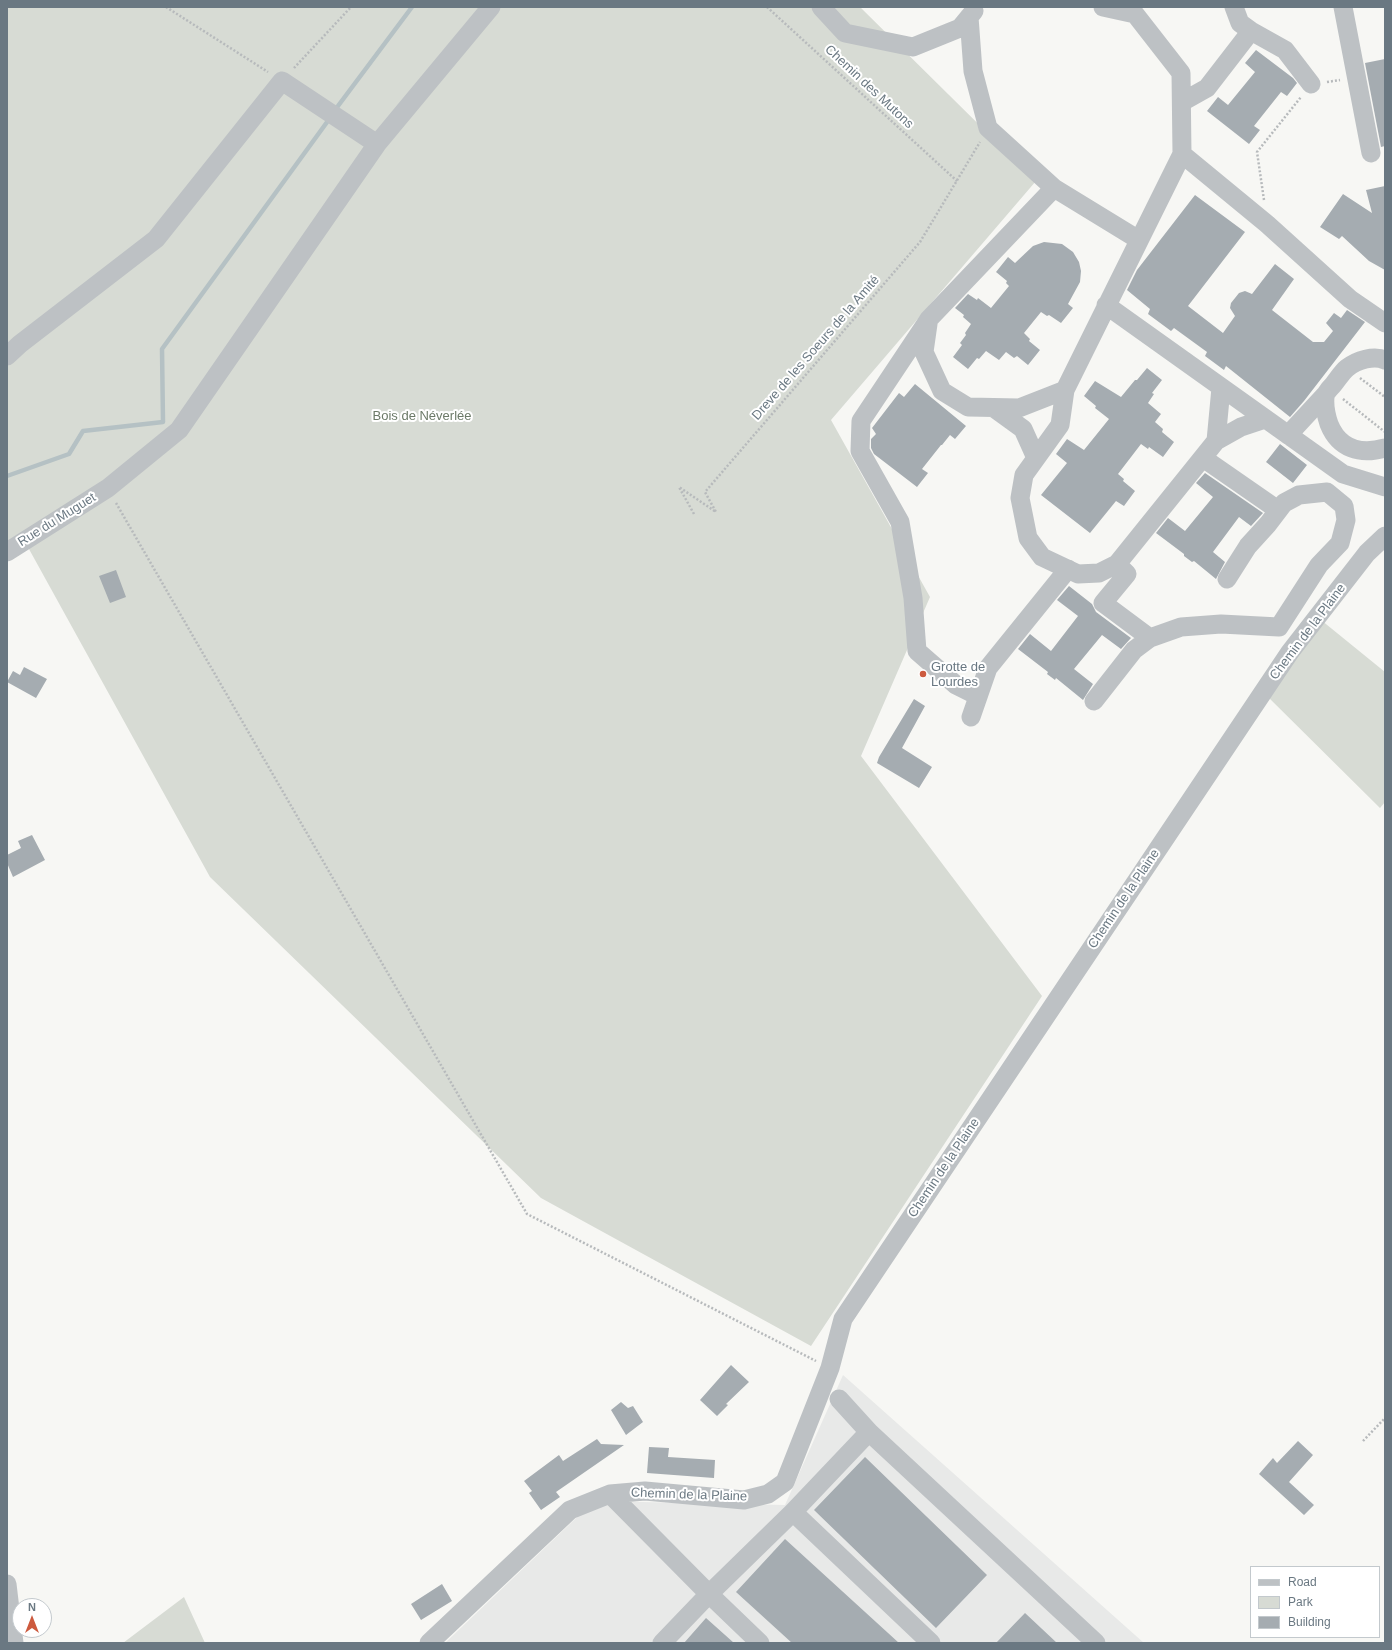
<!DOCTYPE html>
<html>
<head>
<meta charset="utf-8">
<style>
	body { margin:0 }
	#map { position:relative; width:1392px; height:1650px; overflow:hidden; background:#f7f7f4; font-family:Helvetica,sans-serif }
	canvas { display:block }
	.frame { position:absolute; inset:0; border:8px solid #6a7882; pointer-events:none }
	.legend { position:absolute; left:1250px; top:1566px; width:130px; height:72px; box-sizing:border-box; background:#fff; border:1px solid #c3c9cd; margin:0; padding:5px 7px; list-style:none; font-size:12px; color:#6a7882 }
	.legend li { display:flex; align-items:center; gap:8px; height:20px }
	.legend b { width:20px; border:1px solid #c3c9cd }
	.north { position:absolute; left:12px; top:1598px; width:40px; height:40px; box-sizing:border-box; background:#fff; border:1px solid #c3c9cd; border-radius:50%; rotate:0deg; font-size:11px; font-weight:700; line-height:16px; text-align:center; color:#6a7882 }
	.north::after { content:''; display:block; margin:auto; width:14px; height:18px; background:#cd5a3e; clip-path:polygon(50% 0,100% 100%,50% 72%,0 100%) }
</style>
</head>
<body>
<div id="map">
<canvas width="1392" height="1650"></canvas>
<div class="frame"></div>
<ul class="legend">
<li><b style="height:5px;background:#bdc1c4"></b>Road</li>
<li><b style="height:11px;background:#d7dbd4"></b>Park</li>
<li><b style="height:11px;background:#a5acb1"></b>Building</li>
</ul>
<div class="north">N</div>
</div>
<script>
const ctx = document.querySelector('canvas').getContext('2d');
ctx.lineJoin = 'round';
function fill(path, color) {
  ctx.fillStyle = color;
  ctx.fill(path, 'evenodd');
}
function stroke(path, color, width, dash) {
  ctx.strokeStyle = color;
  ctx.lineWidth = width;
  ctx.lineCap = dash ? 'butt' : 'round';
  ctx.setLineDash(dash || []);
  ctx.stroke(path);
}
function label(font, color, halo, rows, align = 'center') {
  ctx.font = font + ' Helvetica,sans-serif';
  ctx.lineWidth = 4;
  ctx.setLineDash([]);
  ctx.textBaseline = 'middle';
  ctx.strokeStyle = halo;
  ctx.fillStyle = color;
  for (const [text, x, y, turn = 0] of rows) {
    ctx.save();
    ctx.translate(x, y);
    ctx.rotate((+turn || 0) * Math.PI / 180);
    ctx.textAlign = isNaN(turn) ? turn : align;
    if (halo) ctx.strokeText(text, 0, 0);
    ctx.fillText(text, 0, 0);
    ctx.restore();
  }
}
fill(new Path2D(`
	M 843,1375 L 1144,1643 L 445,1643 L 594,1501 L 785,1505 Z`), '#e8e9e8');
fill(new Path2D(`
	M 7,7 L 860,7 L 1036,181 L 831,420 L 930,597 L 861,756 L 1042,996 L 811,1346 L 541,1198 L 210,877 L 24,540 L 7,546 Z
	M 1321,620 L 1385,672 L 1385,802 L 1380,808 L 1266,695 Z
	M 184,1597 L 205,1643 L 123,1643 Z`), '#d7dbd4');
stroke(new Path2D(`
	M 335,110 L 412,7
	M 7,476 L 69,454 L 83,431 L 163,422 L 162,349 L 330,118`), '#b5c1c4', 4.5);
fill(new Path2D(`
	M 1256,50 L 1293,78 L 1297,83 L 1287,96 L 1281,92 L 1254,126 L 1260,130 L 1249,144 L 1207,111 L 1218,97 L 1228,105 L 1255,72 L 1245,63 Z
	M 1385,59 L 1385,146 L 1381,147 L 1365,63 Z
	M 1385,186 L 1385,270 L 1369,261 L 1342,236 L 1339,239 L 1320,227 L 1343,194 L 1372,213 L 1366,190 Z
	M 1195,195 L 1245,232 L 1188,306 L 1223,333 L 1235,316 L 1230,308 L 1231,303 L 1239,293 L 1245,291 L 1252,294 L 1275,264 L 1294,279 L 1272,310 L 1313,342 L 1324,342 L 1333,331 L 1326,323 L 1334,313 L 1341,318 L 1347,310 L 1365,322 L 1304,401 L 1290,417 L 1226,366 L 1224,370 L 1205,356 L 1207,352 L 1174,328 L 1171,331 L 1148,314 L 1150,309 L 1127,290 L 1137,270 Z
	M 1044,242 L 1062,244 L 1073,252 L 1079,262 L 1081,271 L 1080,282 L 1068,304 L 1073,308 L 1061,323 L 1049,315 L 1047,316 L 1041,312 L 1024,333 L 1030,339 L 1029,341 L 1040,350 L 1028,365 L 1017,356 L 1014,358 L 1006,352 L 999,360 L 986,351 L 979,359 L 977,358 L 968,369 L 953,357 L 962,345 L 960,343 L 966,335 L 965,333 L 971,324 L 963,317 L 964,315 L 955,308 L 968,294 L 977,300 L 978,298 L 991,308 L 1009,286 L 1006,283 L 1007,281 L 996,272 L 1008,257 L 1015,263 L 1033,246 Z
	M 1147,368 L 1162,380 L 1152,393 L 1154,394 L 1148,403 L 1161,414 L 1155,422 L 1163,429 L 1162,432 L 1174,442 L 1163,457 L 1149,447 L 1148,449 L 1141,444 L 1118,474 L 1124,479 L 1123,481 L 1135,491 L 1124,506 L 1116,501 L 1090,533 L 1041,495 L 1067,463 L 1056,454 L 1067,439 L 1084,450 L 1109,419 L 1095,408 L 1096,406 L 1084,396 L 1095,381 L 1121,397 L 1135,380 L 1137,380 Z
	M 915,384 L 966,426 L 955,439 L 950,435 L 942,445 L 941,445 L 922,469 L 928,473 L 917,487 L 874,454 L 871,448 L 871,439 L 876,434 L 872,428 L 899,393 L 904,397 Z
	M 1280,444 L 1307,465 L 1293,483 L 1266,462 Z
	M 1205,473 L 1263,513 L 1251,526 L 1239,517 L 1213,552 L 1225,562 L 1216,579 L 1194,561 L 1192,562 L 1184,556 L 1184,554 L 1156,533 L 1168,518 L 1185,531 L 1213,497 L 1196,483 Z
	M 116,570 L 126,597 L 110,603 L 99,576 Z
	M 1069,586 L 1092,604 L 1096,612 L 1131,638 L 1121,649 L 1102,635 L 1074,669 L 1093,684 L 1083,700 L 1056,678 L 1055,680 L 1047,674 L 1048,672 L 1018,649 L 1030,634 L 1051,651 L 1078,616 L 1057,600 Z
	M 24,667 L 47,679 L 36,698 L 7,682 L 13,671 L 20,675 Z
	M 914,699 L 925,706 L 902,748 L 932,767 L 919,788 L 877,763 L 879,757 Z
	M 32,835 L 45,860 L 13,877 L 7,863 L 7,855 L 21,848 L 18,841 Z
	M 731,1365 L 749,1382 L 726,1404 L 728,1405 L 717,1416 L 700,1400 Z
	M 621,1402 L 628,1408 L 633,1406 L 643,1422 L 626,1435 L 611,1410 Z
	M 597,1439 L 601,1444 L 624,1445 L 556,1492 L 560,1497 L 541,1510 L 529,1493 L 532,1491 L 524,1481 L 559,1455 L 563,1461 Z
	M 1298,1441 L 1313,1455 L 1289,1482 L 1314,1505 L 1304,1515 L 1259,1474 L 1273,1458 L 1277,1463 Z
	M 649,1447 L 669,1448 L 668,1457 L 715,1460 L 714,1478 L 647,1473 Z
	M 865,1457 L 987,1575 L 936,1628 L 814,1510 Z
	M 785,1539 L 899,1643 L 792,1643 L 736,1592 Z
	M 442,1584 L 452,1601 L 421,1620 L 411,1604 Z
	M 1025,1613 L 1057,1643 L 996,1643 Z
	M 706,1618 L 734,1643 L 684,1643 Z`), '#a5acb1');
stroke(new Path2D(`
	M 166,7 L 268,72
	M 767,7 L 957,181
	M 294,68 L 351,7
	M 1327,82 L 1340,80
	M 1264,200 L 1257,152 L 1301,97
	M 1360,378 L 1385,397
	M 1343,399 L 1385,432
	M 116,503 L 527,1214 L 816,1361
	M 694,514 L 679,487 L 716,512 L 705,492 L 920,242 L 980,142
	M 1363,1441 L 1385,1418`), '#b7babc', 2.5, [2, 2]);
stroke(new Path2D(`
	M 821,7 L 845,33 L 913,47 L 960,28 L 974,11
	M 1103,7 L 1135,14 L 1181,73 L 1182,154 L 1065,390 L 1060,425 L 1024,475 L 1020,498 L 1028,538 L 1042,557 L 1078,574 L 1099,573 L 1117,564 L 1216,441 L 1221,388
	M 1234,7 L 1240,23 L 1251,31
	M 1343,7 L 1371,153
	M 969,17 L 973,71 L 988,128 L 1054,188 L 1139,240
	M 1182,102 L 1207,88 L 1251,31 L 1285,50 L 1311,84
	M 1182,154 L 1267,224 L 1350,299 L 1385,323
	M 1106,305 L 1343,474 L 1385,487
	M 928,324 L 924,352 L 942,391 L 968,407 L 1019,408 L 1065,390
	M 7,356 L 20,344 L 156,239 L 282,81 L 377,144
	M 1385,360 C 1374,355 1357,360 1347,368 C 1342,372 1338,379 1333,385 C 1330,388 1325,393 1325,397 C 1324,407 1326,415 1329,424 C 1339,449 1360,455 1385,448
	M 994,408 L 1023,429 L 1036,458
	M 1288,435 L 1325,395
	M 1216,441 L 1241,427 L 1265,419
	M 1203,458 L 1278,510
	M 7,552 L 108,488 L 179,430 L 377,144 L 491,7
	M 1117,564 L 1127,574 L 1103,603 L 1150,638 L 1181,627 L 1221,624 L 1279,627 L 1319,565 L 1340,543 L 1346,520 L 1344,506 L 1327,492 L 1299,495 L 1284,503 L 1268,524 L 1248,546 L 1227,579
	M 978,696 L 956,685 L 917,651 L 913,598 L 900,522 L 860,451 L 861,421 L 929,319 L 1054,188
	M 1094,701 L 1134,650 L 1150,638
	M 971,717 L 988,668 L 1068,569
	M 839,1399 L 869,1432
	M 610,1494 L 709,1594 L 760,1643
	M 793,1512 L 869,1432 L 1096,1643
	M 7,1584 L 14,1643
	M 429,1643 L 570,1510 L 610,1494 L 645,1491 L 744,1500 L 768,1494 L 785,1482 L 830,1368 L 843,1319 L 1290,652 L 1367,553 L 1385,536
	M 662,1643 L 709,1594 L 793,1512 L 931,1643`), '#bdc1c4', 19);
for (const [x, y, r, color] of [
	[923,674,4,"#cd5a3e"]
]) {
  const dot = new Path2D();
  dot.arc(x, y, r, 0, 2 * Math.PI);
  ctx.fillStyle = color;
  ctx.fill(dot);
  stroke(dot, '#fff', 1.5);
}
label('13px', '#6a7882', '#fff', [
	["Chemin des Mutons",869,87,43],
	["Dreve de les Soeurs de la Amité",816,348,-49],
	["Rue du Muguet",57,520,-32],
	["Chemin de la Plaine",1308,632,-53],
	["Chemin de la Plaine",1124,899,-56],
	["Chemin de la Plaine",944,1168,-56],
	["Chemin de la Plaine",689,1495,2]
]);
label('13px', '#6c7a68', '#fff', [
	["Bois de Néverlée",422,416]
]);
label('13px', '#6a7882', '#fff', [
	["Grotte de",931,667],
	["Lourdes",931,682]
], 'left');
</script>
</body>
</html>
